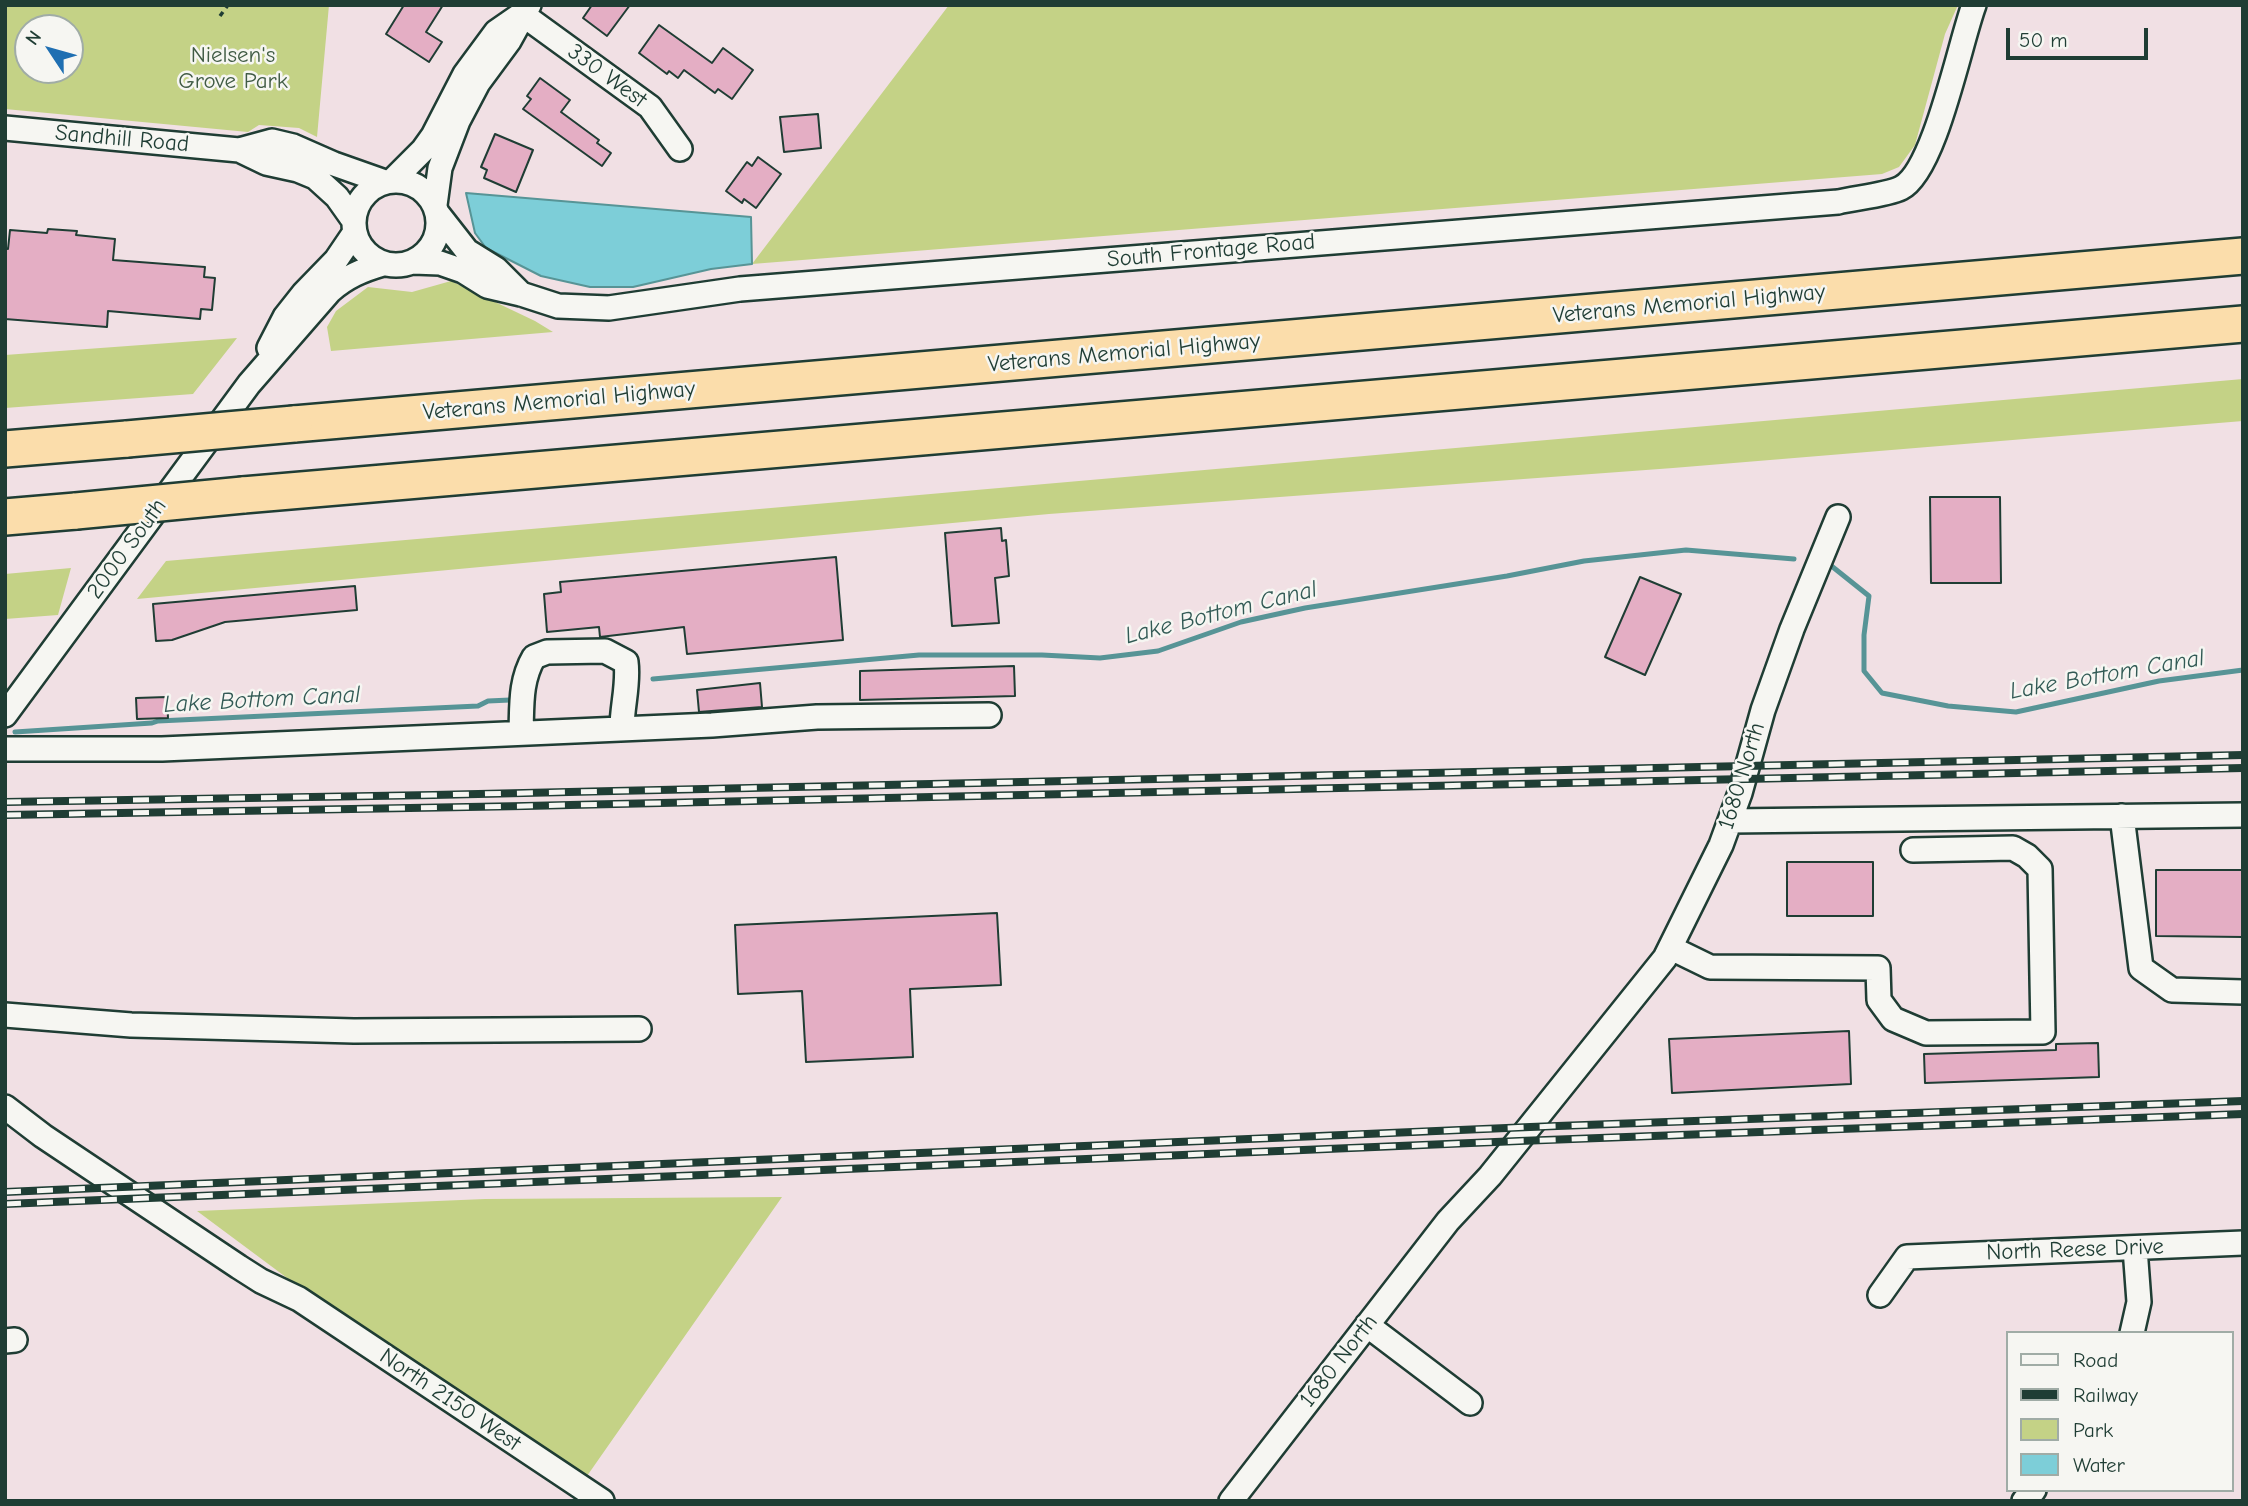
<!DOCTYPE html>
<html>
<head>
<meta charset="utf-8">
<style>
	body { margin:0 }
	#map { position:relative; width:2248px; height:1506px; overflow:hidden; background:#f1e0e4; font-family:"Comic Neue",sans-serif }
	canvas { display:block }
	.frame { position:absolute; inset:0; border:7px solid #1f3d34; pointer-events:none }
	.legend { position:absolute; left:2006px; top:1331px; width:228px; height:161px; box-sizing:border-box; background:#f6f6f2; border:2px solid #a0aca6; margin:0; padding:9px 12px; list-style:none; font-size:21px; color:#1f3d34 }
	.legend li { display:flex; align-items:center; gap:14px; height:35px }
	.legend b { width:35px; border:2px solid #a0aca6 }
	.north { position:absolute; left:14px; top:14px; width:70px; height:70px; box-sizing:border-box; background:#f6f6f2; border:2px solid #a0aca6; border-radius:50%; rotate:306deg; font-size:19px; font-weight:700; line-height:28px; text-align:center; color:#1f3d34 }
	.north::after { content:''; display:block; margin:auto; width:24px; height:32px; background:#1f6fb2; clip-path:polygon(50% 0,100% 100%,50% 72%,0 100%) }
	.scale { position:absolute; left:2006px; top:28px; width:142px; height:32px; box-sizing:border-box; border:4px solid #1f3d34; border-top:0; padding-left:9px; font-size:21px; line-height:24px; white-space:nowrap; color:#1f3d34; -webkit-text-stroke:5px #f6f6f2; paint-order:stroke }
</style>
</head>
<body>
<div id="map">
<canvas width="2248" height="1506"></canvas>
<div class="frame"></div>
<ul class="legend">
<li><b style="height:9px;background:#f6f6f2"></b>Road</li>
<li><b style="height:9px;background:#1f3d34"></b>Railway</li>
<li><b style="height:19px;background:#c4d286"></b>Park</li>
<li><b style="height:19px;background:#7dced8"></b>Water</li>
</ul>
<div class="north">N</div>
<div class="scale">50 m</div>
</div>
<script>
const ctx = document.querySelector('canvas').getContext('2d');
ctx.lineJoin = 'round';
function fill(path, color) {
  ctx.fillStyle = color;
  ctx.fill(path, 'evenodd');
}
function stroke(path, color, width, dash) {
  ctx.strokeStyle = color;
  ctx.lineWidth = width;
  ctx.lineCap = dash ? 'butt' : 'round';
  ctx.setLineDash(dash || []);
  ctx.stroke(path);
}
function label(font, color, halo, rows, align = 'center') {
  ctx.font = font + ' "Comic Neue",sans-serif';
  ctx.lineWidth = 5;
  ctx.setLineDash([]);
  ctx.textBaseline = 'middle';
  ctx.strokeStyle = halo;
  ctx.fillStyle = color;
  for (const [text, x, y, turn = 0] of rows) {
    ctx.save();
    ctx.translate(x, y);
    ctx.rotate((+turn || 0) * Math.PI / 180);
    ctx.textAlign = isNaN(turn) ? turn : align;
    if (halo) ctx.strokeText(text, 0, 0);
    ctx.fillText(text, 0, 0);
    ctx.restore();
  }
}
fill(new Path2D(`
	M 5,5 L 329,5 L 317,137 L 299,128 L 259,125 L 248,132 L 5,109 ZM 70,28 L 70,70 L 28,70 L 28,28 Z
	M 949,5 L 1958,5 L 1945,34 L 1915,145 L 1899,167 L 1882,174 L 752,264 Z
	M 451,281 L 535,321 L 553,332 L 331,351 L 327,327 L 336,311 L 368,287 L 412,292 Z
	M 237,338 L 193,394 L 5,408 L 5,355 Z
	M 2243,379 L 2243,421 L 1673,468 L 1049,514 L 137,599 L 166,561 Z
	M 71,568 L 58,615 L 5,619 L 5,574 Z
	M 782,1197 L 587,1476 L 310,1295 L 197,1211 L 485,1199 Z`), '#c4d286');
const water = new Path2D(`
	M 466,193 L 751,217 L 752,264 L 711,269 L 633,287 L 590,287 L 541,276 L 486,248 L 475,233 Z`);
fill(water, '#7dced8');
stroke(water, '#579496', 2);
stroke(new Path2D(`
	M 1829,564 L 1869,596 L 1864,635 L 1864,671 L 1882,693 L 1948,706 L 2016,712 L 2159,681 L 2243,670
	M 653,679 L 919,655 L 1042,655 L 1100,658 L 1158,651 L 1241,622 L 1305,608 L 1507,576 L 1584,561 L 1686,550 L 1794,559
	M 15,732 L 152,723 L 158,721 L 478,706 L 488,701 L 510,700`), '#579496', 5);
const building = new Path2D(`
	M 404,5 L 443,5 L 426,32 L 442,42 L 429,62 L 386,34 Z
	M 592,5 L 630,5 L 607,36 L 583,18 Z
	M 659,25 L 712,63 L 723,48 L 753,70 L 732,99 L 718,89 L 715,93 L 684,70 L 678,78 L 669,71 L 667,74 L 639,53 Z
	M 540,78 L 570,100 L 561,112 L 599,140 L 597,143 L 611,153 L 602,166 L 523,109 L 531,99 L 527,96 Z
	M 818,114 L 821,148 L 784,152 L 780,117 Z
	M 495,134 L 533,150 L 516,192 L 484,178 L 487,170 L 481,167 Z
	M 758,157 L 781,174 L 756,208 L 744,199 L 742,203 L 726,191 L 747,162 L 752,166 Z
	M 48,229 L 77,231 L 76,235 L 115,239 L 113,260 L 205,267 L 204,277 L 215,278 L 212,310 L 201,309 L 200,319 L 108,311 L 107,327 L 5,319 L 5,248 L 8,249 L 10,230 L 47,233 Z
	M 1930,497 L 2000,497 L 2001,583 L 1931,583 Z
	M 1001,528 L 1002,541 L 1006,540 L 1009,576 L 995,578 L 999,623 L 952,626 L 945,533 Z
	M 836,557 L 843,640 L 687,654 L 684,627 L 600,637 L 599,627 L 547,632 L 544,594 L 561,592 L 560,582 Z
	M 1640,577 L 1681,594 L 1645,675 L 1605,657 Z
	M 355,586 L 357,610 L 225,622 L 172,640 L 156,641 L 153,604 Z
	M 1014,666 L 1015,696 L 860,700 L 860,671 Z
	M 760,683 L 762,707 L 699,712 L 697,690 Z
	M 167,697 L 168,718 L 137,719 L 136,698 Z
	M 1787,862 L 1873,862 L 1873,916 L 1787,916 Z
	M 2156,870 L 2243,870 L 2243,937 L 2156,936 Z
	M 997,913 L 1001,985 L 910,989 L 913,1057 L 806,1062 L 802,991 L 738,994 L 735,925 Z
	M 1849,1031 L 1851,1084 L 1672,1093 L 1669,1039 Z
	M 2098,1043 L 2099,1077 L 1925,1083 L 1924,1054 L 2056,1050 L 2056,1044 Z`);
fill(building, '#e4aec4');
stroke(building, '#1f3d34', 2);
const minor = new Path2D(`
	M 522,14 L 650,107 L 680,149
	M 5,128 L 239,150 L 266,163 L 298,170 L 315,177 L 337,197 L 354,221
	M 239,150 L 272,141 L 293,146 L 334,164 L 385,182
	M354 223a42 42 0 1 1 84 0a42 42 0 1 1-84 0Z
	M 392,181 L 423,150 L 433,136 L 465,74 L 496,32 L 522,14
	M 435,205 L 440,168 L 458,121 L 478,83 L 509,41 L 529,5
	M 438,214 L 467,251 L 496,269 L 521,294
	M 413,262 L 440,263 L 463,271 L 487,286 L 521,294 L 558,306 L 609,308 L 740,289 L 1838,202 C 1854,198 1887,195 1901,188 C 1935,171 1960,42 1974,5
	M 269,348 L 285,317 L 304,293 L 336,260 L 355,232
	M 5,715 L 249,384 L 330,291 C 346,277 362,270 383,264
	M 521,732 C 522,705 520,681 534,657 L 547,652 L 605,651 L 626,662 C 629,684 622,706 622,728
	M 5,749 L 162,749 L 712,725 L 817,717 L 989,715
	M 2122,816 L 2141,968 L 2172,990 L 2243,992
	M 1730,821 L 2243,815
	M 1671,948 L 1710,967 L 1878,968 L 1879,1000 L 1893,1019 L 1926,1033 L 2043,1032 L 2040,869 L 2027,856 L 2013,848 L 1913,850
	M 5,1015 L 131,1025 L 354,1031 L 639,1029
	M 5,1107 L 43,1136 L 239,1267 L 261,1281 L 299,1299 L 602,1501
	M 1880,1295 L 1907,1257 L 2243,1243
	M 1367,1325 L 1470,1403
	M 2132,1333 L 2139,1302 L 2135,1248
	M 5,1341 L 15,1340
	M 1231,1501 L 1448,1221 L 1490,1176 L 1665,958 L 1721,845 L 1740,793 L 1763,710 L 1792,629 L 1838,517
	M 2024,1501 L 2034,1490`);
const highway = new Path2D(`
	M 294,424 L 2243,256
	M 5,449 L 127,439
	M 243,495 L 2243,324
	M 5,517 L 76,511`);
stroke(minor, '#1f3d34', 28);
stroke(highway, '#1f3d34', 40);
stroke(new Path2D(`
	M 220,16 L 228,5`), '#1f3d34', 3.5, [5, 5]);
stroke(minor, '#f6f6f2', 23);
stroke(highway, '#fbddab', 35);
const rail = new Path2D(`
	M 5,802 L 433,795 L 2243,755
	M 5,815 L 525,806 L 2243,768
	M 5,1192 L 1530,1127 L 2243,1101
	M 5,1204 L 1519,1141 L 2243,1114`);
stroke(rail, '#1f3d34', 8);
stroke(rail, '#f6f6f2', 5, [16]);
const highwayBridge = new Path2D(`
	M 127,439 L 294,424
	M 76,511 L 243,495`);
stroke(highwayBridge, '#1f3d34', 40, []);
stroke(highwayBridge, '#fbddab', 35);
label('23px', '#405b44', '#f6f6f2', [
	["Nielsen's",233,55],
	["Grove Park",233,81]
]);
label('23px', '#1f3d34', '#f6f6f2', [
	["330 West",607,76,36],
	["Sandhill Road",122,139,5],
	["South Frontage Road",1211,251,-5],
	["Veterans Memorial Highway",1689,304,-5],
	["Veterans Memorial Highway",1124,353,-5],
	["Veterans Memorial Highway",559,401,-5],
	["2000 South",127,549,-54],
	["1680 North",1742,776,-73],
	["North Reese Drive",2075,1250,-2],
	["1680 North",1339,1361,-52],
	["North 2150 West",450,1400,34]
]);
label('italic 24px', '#325a55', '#f6f6f2', [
	["Lake Bottom Canal",1221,613,-14],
	["Lake Bottom Canal",2107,675,-10],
	["Lake Bottom Canal",262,700,-3]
]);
</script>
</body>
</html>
